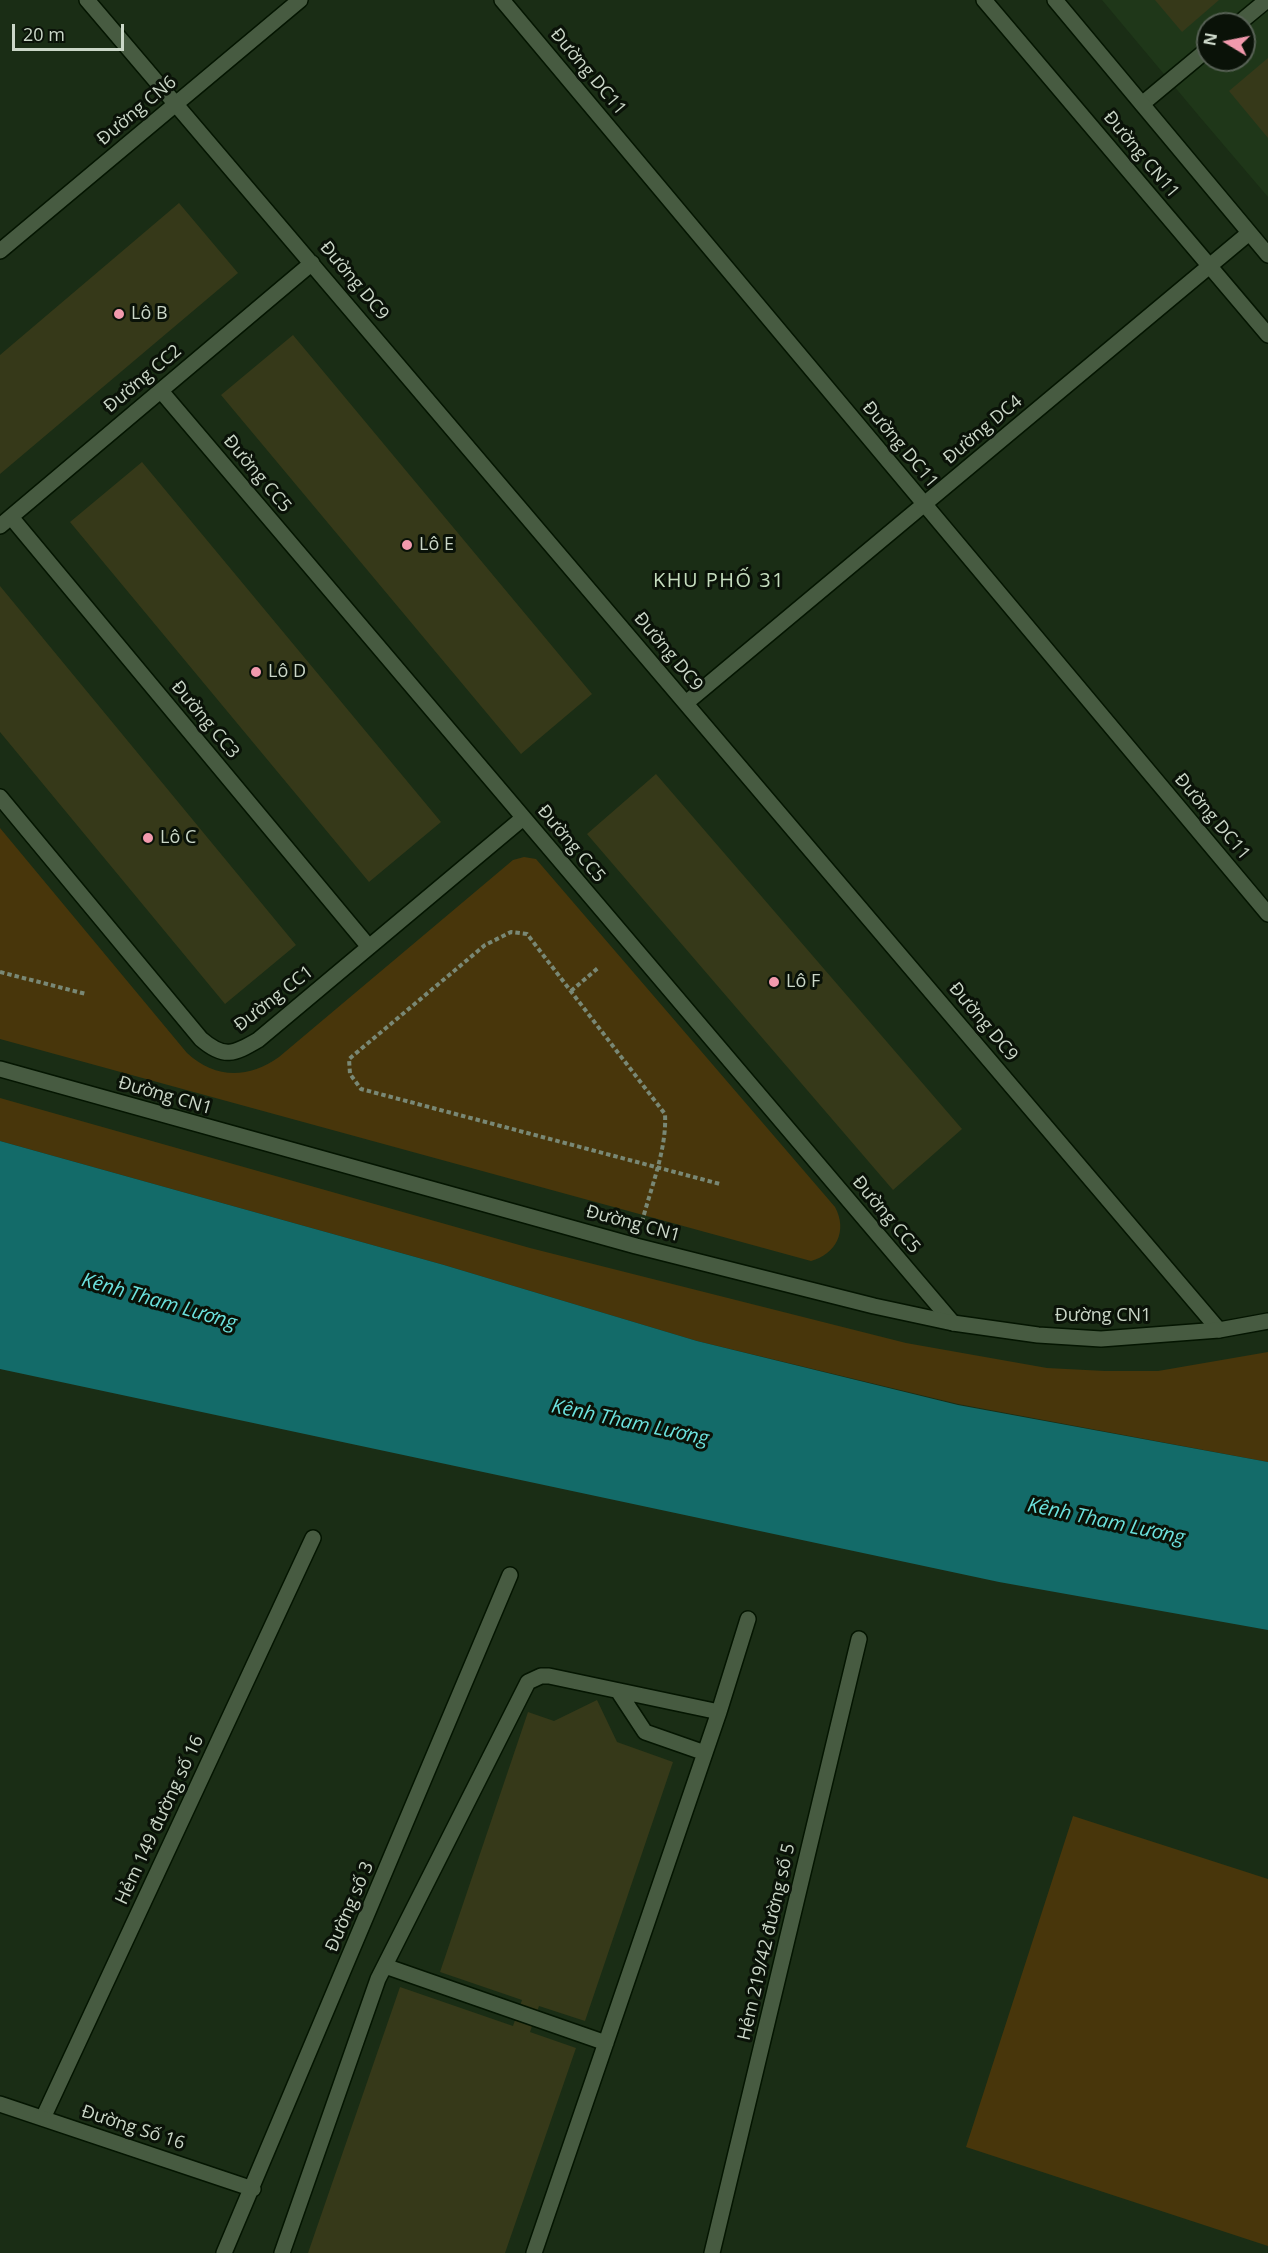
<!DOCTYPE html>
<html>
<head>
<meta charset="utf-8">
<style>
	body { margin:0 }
	#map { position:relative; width:1268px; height:2253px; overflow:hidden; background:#1a2d15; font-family:"Open Sans",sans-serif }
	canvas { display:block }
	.north { position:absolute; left:1196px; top:12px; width:60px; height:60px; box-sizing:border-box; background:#0a1208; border:2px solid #576155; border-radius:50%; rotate:280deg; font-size:16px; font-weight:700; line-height:24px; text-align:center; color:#cbd7c8 }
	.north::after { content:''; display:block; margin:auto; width:21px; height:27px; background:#f29aad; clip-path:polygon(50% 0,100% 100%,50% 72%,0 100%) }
	.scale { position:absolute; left:12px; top:24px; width:112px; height:27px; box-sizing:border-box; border:3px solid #cbd7c8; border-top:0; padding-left:8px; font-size:18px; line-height:21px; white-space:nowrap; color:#cbd7c8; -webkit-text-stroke:4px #0a1208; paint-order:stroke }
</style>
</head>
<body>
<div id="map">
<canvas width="1268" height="2253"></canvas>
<div class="north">N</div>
<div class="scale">20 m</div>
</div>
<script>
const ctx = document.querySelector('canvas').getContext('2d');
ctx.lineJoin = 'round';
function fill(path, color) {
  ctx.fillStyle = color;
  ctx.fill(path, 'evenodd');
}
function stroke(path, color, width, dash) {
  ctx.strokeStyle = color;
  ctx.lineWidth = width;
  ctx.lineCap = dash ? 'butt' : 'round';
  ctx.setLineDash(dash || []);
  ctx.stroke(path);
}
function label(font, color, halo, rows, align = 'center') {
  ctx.font = font + ' "Open Sans",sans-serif';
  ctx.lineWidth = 6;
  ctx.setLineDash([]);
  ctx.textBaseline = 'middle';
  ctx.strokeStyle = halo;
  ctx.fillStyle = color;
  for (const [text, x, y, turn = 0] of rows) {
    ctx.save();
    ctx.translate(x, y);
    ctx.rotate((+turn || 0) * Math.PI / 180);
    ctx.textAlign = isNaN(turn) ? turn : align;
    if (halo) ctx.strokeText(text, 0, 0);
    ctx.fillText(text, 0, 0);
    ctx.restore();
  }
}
fill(new Path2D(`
	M 1102,0 L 1268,0 L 1268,197 L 1199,116 ZM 1208,24 L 1244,24 L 1244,60 L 1208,60 Z`), '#1f3719');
fill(new Path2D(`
	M 0,828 L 187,1053 C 215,1079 248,1079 279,1057 L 513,860 L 524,857 L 536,859 L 835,1207 C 848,1231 836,1254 811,1261 L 0,1039 Z
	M 0,1098 L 530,1248 L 906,1343 L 1047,1368 L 1105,1371 L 1158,1371 L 1268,1352 L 1268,1462 L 958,1404 L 697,1341 L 444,1265 L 0,1141 Z
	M 1073,1816 L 1268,1879 L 1268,2246 L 966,2147 Z`), '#48360b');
fill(new Path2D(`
	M 0,1141 L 444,1265 L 697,1341 L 958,1405 L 1268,1462 L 1268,1630 L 999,1582 L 0,1369 Z`), '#136b69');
fill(new Path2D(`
	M 1155,0 L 1219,0 L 1182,32 Z
	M 1268,58 L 1268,138 L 1229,91 Z
	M 179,203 L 238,273 L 0,474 L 0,355 Z
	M 293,335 L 592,694 L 521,754 L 221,395 Z
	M 142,462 L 441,822 L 369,882 L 70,522 Z
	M 0,586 L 296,945 L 225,1004 L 0,732 Z
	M 656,774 L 962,1129 L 893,1190 L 587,834 Z
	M 597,1700 L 617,1742 L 673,1762 L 585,2021 L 539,2006 L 530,2032 L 576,2048 L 505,2253 L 308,2253 L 400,1987 L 513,2026 L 522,2000 L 440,1972 L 528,1712 L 554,1721 Z`), '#363919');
const lane = new Path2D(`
	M 1238,24 L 1267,0
	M 1142,104 L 1208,49
	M 618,1691 L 645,1732 L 705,1753
	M 385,1966 L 606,2043
	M 43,2118 L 313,1538
	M 282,2253 L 378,1979 L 528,1682 L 541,1676 L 549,1676 L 719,1712
	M 534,2253 L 719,1712 L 748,1619
	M 712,2253 L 859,1639`);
const street = new Path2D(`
	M 87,0 L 1219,1330
	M 502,0 L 1268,914
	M 984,0 L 1268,335
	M 1055,0 L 1268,255
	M 0,251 L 300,0
	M 161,391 L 953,1323
	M 11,517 L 369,947
	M 0,526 L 312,263
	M 686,703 L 1249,233
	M 0,797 L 201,1039 C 224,1059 234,1054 258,1040 L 523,818
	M 0,2104 L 253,2189
	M 224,2253 L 510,1575`);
const secondary = new Path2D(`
	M 0,1069 L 636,1246 L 874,1306 L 953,1323 L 1038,1335 L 1101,1339 L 1219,1330 L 1268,1321`);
stroke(lane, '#041501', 18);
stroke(street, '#041501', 18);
stroke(secondary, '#041501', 18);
stroke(new Path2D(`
	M 0,972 L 86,994
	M 571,991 L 598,968
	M 642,1222 C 651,1187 667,1149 665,1114 L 527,934 L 511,932 L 485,945 L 349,1059 L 350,1074 L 361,1089 L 720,1184`), '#798875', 4, [4.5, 3]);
stroke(lane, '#475b41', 15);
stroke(street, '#475b41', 15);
stroke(secondary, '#475b41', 15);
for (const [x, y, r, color] of [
	[119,314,6,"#f29aad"],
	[407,545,6,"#f29aad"],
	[256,672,6,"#f29aad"],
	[148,838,6,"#f29aad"],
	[774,982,6,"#f29aad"]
]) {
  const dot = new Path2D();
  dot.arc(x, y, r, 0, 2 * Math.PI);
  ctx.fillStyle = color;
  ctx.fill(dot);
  stroke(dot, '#0a1208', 2);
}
label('18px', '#cbd7c8', '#0a1208', [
	["Đường DC11",588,72,50],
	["Đường CN6",137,111,-40],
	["Đường CN11",1141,155,50],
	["Đường DC9",354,281,50],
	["Đường CC2",143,379,-40],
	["Đường DC4",983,430,-40],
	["Đường DC11",900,445,50],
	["Đường CC5",257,474,50],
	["Đường DC9",668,652,50],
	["Đường CC3",205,720,50],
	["Đường DC11",1212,817,50],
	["Đường CC5",571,844,50],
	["Đường CC1",274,999,-38],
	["Đường DC9",983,1022,50],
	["Đường CN1",165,1096,16],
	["Đường CC5",886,1215,50],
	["Đường CN1",633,1224,15],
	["Đường CN1",1103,1316],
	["Hẻm 149 đường số 16",160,1820,-65],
	["Đường số 3",350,1907,-67],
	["Hẻm 219/42 đường số 5",767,1942,-77],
	["Đường Số 16",133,2128,18]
]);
label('18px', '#cbd7c8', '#0a1208', [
	["Lô B",131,314],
	["Lô E",419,545],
	["Lô D",268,672],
	["Lô C",160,838],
	["Lô F",786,982]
], 'left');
ctx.letterSpacing = '1.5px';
label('20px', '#c6debf', '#0a1208', [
	["KHU PHỐ 31",719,581]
]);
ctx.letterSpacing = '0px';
label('italic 20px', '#6ce2de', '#0a1208', [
	["Kênh Tham Lương",159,1302,16],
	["Kênh Tham Lương",630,1423,12],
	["Kênh Tham Lương",1106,1522,12]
]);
</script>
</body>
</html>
